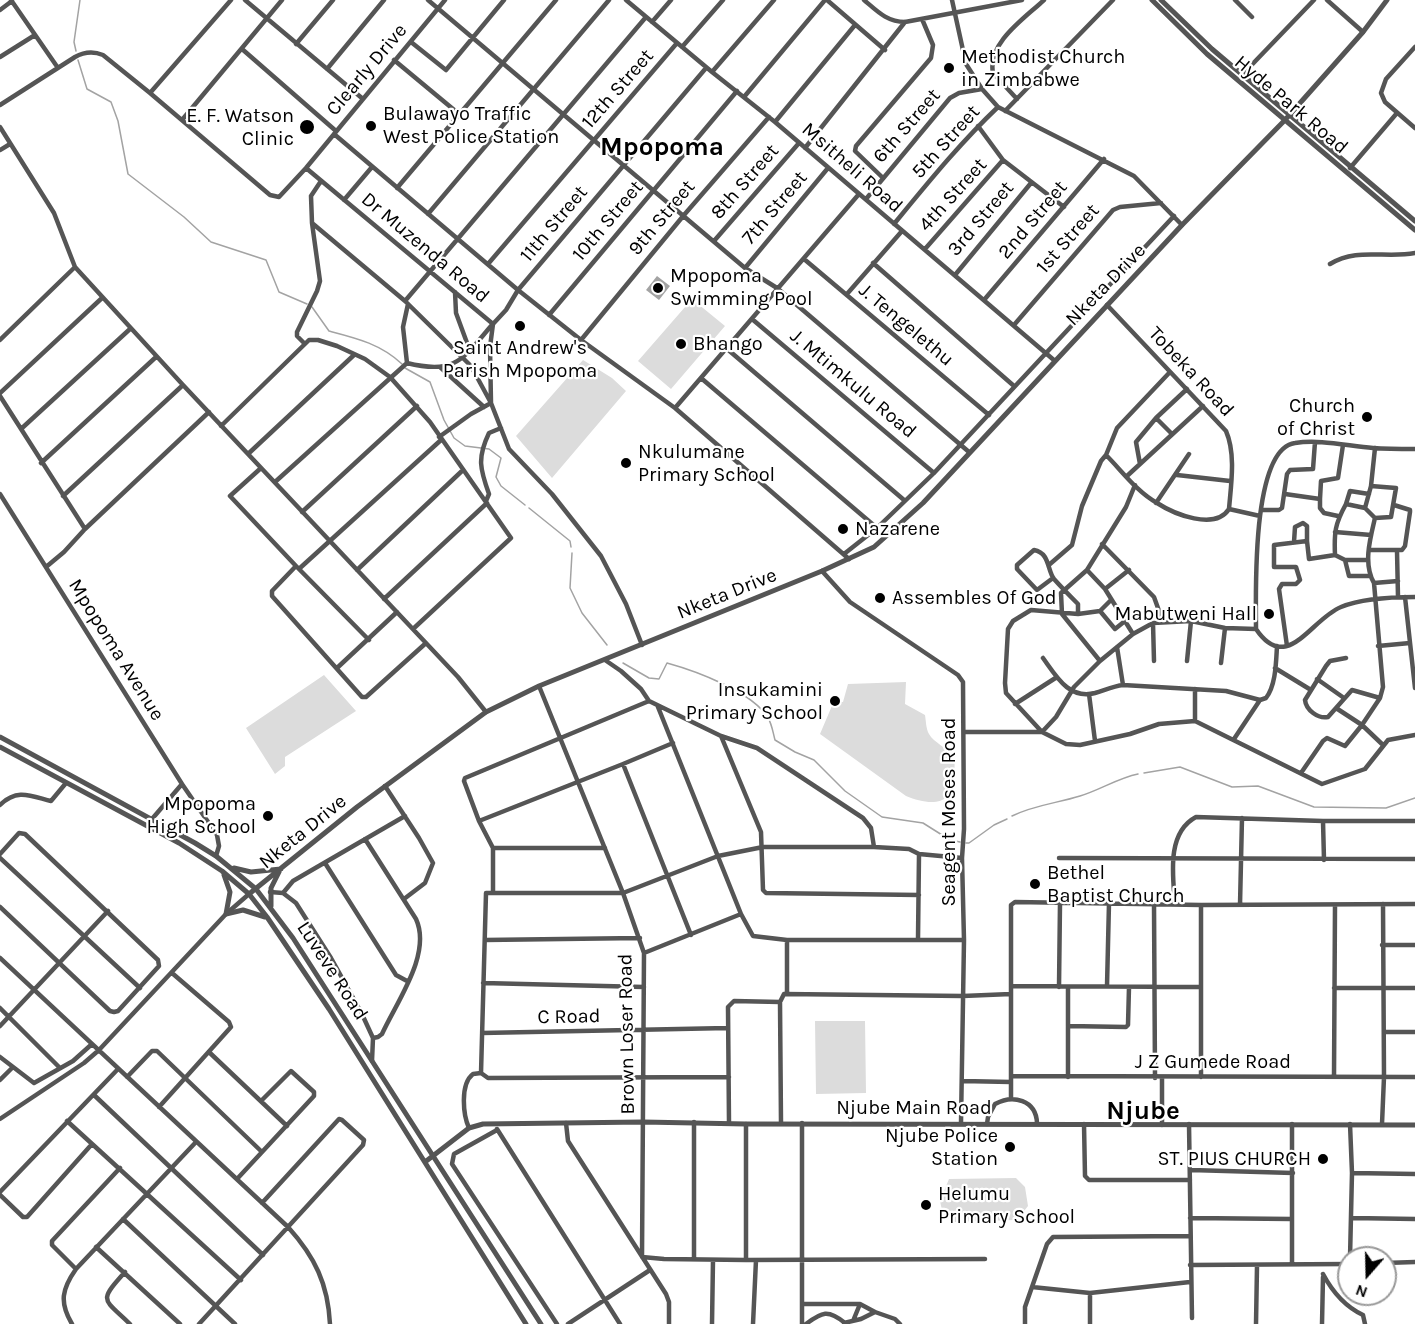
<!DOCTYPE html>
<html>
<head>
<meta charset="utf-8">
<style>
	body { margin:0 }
	#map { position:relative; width:1415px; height:1324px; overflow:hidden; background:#fff; font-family:Karla,sans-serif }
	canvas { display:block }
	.north { position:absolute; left:1337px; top:1246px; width:60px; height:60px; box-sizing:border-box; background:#fff; border:2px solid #999; border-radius:50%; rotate:200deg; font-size:16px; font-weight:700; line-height:24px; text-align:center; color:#000 }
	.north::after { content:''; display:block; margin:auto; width:21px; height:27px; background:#000; clip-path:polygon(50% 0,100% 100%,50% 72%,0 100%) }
</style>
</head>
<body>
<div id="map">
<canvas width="1415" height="1324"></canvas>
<div class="north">N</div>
</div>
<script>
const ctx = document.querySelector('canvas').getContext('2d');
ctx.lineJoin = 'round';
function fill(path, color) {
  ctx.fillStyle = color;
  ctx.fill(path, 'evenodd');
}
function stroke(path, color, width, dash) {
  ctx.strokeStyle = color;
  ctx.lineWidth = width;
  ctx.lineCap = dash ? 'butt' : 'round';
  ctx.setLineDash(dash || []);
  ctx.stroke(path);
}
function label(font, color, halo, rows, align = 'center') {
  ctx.font = font + ' Karla,sans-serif';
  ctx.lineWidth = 4.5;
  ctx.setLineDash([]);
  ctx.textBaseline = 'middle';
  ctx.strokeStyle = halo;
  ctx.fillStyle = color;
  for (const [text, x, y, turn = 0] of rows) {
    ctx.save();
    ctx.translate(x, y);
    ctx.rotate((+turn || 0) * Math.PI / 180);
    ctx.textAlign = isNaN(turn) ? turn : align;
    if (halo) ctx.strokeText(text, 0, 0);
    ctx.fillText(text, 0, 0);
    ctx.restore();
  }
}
fill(new Path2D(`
	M 692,299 L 725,326 L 671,389 L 638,361 Z
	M 583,360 L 612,378 L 626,391 L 552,478 L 516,436 Z
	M 324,675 L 356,711 L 285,757 L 285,766 L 275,774 L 246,728 Z
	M 906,682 L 905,704 L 925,715 C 926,721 926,729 929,734 C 934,743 947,747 953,757 C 956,762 954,770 954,775 C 955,808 928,805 906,796 L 820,734 L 834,701 L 843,702 L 848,684 Z
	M 815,1021 L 865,1021 L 866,1093 L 816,1094 Z
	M 1016,1178 L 1025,1187 L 1028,1206 L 1021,1215 L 1014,1220 L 953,1222 L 943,1215 L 940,1201 L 949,1179 Z`), '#dcdcdc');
fill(new Path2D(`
	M 657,276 L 670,286 L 659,300 L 646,290 Z`), '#a3a3a3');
stroke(new Path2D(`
	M 76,51 L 74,42 L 80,0
	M 78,60 L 87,89 L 111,102 L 118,121 L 128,174 L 184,217 L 211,242 L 266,260 L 279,292 L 307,304
	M 312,307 L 329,331 C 356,338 381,344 402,364
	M 405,368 L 430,382 L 444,420 L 454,438 L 465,446 L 489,449 L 501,458 L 496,477 L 501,486 L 525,505
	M 529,508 L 570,541 L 571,547
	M 572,553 L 570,588 L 582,613 L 607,645
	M 623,663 L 649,678 L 659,679 L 667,663 C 696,671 753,692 768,718 C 772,724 773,733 775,740 L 795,752 L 814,760 L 845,791 L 882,817 L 923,823 L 950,840 L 960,842
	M 1144,773 L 1180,767 L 1232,787 L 1258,786 L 1314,807 L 1386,808 L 1415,798
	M 1012,816 C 1034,805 1058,803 1080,796 C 1100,790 1118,778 1138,774
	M 966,843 L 969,843 L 994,825 L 1007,819`), '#a3a3a3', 1.5);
stroke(new Path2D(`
	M 11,0 L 58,68
	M 245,0 L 363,99
	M 428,0 L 745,268 L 777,288 L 969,452
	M 626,0 L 712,72 L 775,122 L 1055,361
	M 827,0 L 885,50
	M 864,0 C 877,11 887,22 905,22 L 1022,0
	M 952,0 L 966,64 L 982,89 L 998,107 L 1134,176 L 1182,225
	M 1235,0 L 1252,17
	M 1327,0 L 1363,32
	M 0,10 L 12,1
	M 652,22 L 671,0
	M 411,42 L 446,70 L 504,0
	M 296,44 L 333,0
	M 682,47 L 723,0
	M 1415,47 L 1386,79 L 1381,93 L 1385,102 L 1415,128
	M 242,49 L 336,131
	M 0,57 L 35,35
	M 394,60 L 459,114
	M 327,69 L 384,0
	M 712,72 L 774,0
	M 1242,75 L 1314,0
	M 150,93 L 231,0
	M 744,97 L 825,0
	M 1017,99 L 993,73 C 987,43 1025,18 1044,0
	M 0,105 L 75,57 C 84,52 93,51 103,55 L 150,93 L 270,195 L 279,197 L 306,168 L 445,0
	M 1005,111 L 1113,0
	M 182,120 L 282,0
	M 775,122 L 855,25
	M 978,126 L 1003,160 L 1064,207
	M 0,127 L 54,213 L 75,267 L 183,385 L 458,677 L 486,712
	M 334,134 L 518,290 L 581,340 L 675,408 L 849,559
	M 805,148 L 905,22
	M 0,150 L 10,144
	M 306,168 L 493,324 L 506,310 L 518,290 L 706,68
	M 1350,168 L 1397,113
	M 882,177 L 855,151 L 856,146 L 931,58 L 933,45 L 922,19
	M 321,181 L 311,196 L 312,223 L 405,301 L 646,17
	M 397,188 L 556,0
	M 866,199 L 950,98 L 959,93 L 982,89
	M 344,200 L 372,167
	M 428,214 L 609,0
	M 894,224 C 927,184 960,143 998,107
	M 714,241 L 799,143
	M 925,249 L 1003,160
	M 804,259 L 989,415
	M 873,263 L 1014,386
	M 488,264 L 677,43
	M 1330,264 C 1357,247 1386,259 1415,253
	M 745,268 L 828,168
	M 955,275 L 1031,183
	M 455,292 L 456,313 L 470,351
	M 847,294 L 902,231
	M 984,300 L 1104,159
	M 405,301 L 471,366 L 491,403 L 471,414 L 439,437
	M 1107,305 L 1226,431 C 1236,454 1231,485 1229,509 L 1260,516
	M 549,315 L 737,91
	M 752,319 L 934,473
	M 493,324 L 490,347 L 491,403 L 509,449 L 552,494 L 601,556 L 626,604 L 642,645
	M 1014,325 L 1113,210 L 1120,207 L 1161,203
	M 0,340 L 75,267
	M 581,340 L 684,215 L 769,117
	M 305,344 L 297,336 L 297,332 L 317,291 L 320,281 L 312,223
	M 726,348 L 904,500
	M 407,363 C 455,375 462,360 491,326
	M 407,363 L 403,327 L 408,304
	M 440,367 L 484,407
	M 1170,372 L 1117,428 L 1106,455 C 1122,471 1137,492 1157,503 C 1174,514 1215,531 1229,509
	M 701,378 L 877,528
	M 0,393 L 102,298
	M 0,396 L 85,529
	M 675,408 L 859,194
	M 221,426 L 309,340 L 318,340 L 337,346 L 365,359 L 390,377 L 430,422 L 511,538 L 413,629
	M 21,429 L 130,329
	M 1172,434 L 1156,418 L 1187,389
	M 1375,448 L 1371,486 L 1365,508 L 1375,518 C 1370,539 1363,564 1374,583 L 1383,687 L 1380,698 L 1362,725 L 1383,745
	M 248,454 L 354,355
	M 41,463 L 156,357
	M 1140,464 L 1136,442 L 1156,418
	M 261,468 L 230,496 L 296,566 L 272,591 L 272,596 L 362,697 L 366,697 L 426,643
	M 1177,475 L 1230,481
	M 1127,476 L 1203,406
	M 275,482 L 407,363
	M 1371,486 L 1396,488 L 1391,517 L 1375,518
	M 0,494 L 182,784 L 152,819
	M 1285,494 L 1320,499 L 1321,481 L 1338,478 L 1343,445
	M 63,496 L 183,385
	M 1320,499 L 1320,508 L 1324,513 L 1338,516
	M 486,501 L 489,494 C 480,469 477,458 489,433 L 501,428
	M 1156,503 L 1189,454
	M 1346,504 L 1350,491 L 1369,494
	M 1261,510 L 1279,510 L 1282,508 L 1287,474 L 1290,470 L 1313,469 L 1315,442
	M 302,512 L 417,406
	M 1335,532 L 1371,535
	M 1294,542 L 1295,527 L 1303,523 L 1307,526 L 1307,541
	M 1102,544 L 1154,597 L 1163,622
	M 1369,550 L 1402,550 L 1405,546 L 1410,512 L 1410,510 L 1394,505
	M 1397,551 L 1398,597
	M 844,554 L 877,528 L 934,473 L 1174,216
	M 1335,555 C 1334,532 1335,524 1346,504 L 1365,508
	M 1345,560 L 1349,576 L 1370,576
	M 1050,564 L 1072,545 L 1082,506 L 1101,461 L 1106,455
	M 46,567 L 64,552 L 85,529 L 209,412
	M 297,567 L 369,640
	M 300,568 L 441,440
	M 357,570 L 463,470
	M 1087,570 L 1061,593 L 1062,614 L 1100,661
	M 822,571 L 850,602 L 958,675 L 963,682 L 964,829 L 962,858 L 964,940 L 961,1123
	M 1053,578 L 1037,590 L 1017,569 L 1017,565 L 1034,550 C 1050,553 1047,570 1054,579 C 1062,588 1070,596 1078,604 L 1078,614
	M 1374,583 L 1398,581
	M 1105,589 L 1129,570
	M 1405,597 L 1415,688
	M 384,599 L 487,503
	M 1111,600 L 1100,611 L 1078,614 L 1031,610 L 1013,621 L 1008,629 L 1005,683 L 1006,693 L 1042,732 L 1066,744 L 1080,745 L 1130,734 L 1159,724 L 1195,721 L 1322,784 L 1365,769 L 1388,740 L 1415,735
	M 1100,611 L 1115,629 L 1125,621
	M 1153,623 L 1154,661
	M 1256,629 C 1256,594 1251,449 1295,443 C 1320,439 1348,446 1373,448 C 1387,449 1401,449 1415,449
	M 1133,634 L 1105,589 L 1087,570 L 1126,507 L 1135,485
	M 1287,646 L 1279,589 L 1282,584 L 1296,584 L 1300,580 L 1296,567 L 1274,567 L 1274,545 L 1307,541 L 1309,559 L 1335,555 L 1345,560 L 1368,560
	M 1378,646 L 1410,643
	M 1043,658 C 1056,676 1069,700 1095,693 C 1105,690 1114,686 1123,685 L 1117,647
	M 1346,658 L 1330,661 L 1326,666 L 1305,700 C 1306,710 1318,719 1328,717 L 1352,690 L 1380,698
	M 605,660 L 621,671 L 641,689 L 649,701
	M 1187,661 L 1191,621
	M 1221,663 L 1225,628
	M 337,668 L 397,612
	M 1275,668 L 1311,690
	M 1317,679 L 1344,698
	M 1123,685 L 1226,691 L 1260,700 L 1266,698 C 1276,685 1276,662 1277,646
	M 539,686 L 623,893 L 644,953 L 642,1257 L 664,1259 L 746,1260 L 985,1259
	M 1089,694 L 1095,741
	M 1015,704 L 1057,677
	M 658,707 L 741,914 L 753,936 L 787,940 L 964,940
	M 1195,721 L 1195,689
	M 965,732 L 1042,732 L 1056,717 L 1074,687 L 1100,661 L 1133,634 L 1153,623 L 1191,621 L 1225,628 L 1256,629 C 1287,675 1311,619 1341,607 C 1363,598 1392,597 1415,597
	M 721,736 L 761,832 L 763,890 L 766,893 L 919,895
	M 1234,739 L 1260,700
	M 623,764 L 691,935
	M 1301,773 L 1323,741 L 1327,738 L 1345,746 L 1362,725 L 1336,708
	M 182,784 L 217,835 L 219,846 L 216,856
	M 385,786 L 419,838 L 433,863 L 425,883 L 404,899
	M 0,805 C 17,788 31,796 51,801 L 66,783
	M 479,821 L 623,764 L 673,743
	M 1323,821 L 1324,860
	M 493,848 L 605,848
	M 0,854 L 19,833 L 25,834 L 158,960 L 159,966 L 118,1011 L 114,1012 L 110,1011 L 0,907
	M 0,858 L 140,988
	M 1059,858 L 1415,859
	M 325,863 L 396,975 L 407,981
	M 270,892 L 283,893 L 296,903 L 331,958 L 361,1012 L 373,1038 L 378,1037 L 382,1034 C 397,1001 432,954 416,919 L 365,839
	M 283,893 L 293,881 L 405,816
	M 493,893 L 493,848 L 479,821 L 464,781 L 465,778 L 649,701 L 721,736 L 757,748 L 863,818 L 871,828 L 874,847
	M 1154,904 L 1155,1078
	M 1175,904 C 1173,876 1166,833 1196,817 L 1323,821 L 1415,821
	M 1240,905 L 1242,818
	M 918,939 L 919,854
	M 485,940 L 640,938
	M 787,940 L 787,993
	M 1382,945 L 1415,945
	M 644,953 L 741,914
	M 0,958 L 288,1227 C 315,1257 328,1284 330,1324
	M 483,983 L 644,987
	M 1011,986 L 1201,987
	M 1107,986 L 1109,903
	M 1059,987 L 1060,903
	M 1334,988 L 1415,988
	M 0,1008 L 59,1067
	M 0,1026 L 108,911
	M 1068,1026 L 1126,1027 L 1128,1025 L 1129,987
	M 1384,1032 L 1415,1032
	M 482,1033 L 728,1028
	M 210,1053 L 287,1126
	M 0,1057 L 34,1083 L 73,1061 L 92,1044
	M 372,1061 L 373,1038
	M 1011,1076 L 1415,1077
	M 127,1077 L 152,1051 L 157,1051 L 262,1152
	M 729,1077 L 488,1078 L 481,1073 L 486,893 L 623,893 L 718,856 L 763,847 L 874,847 L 909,849 L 919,854 L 962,858
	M 1068,1077 L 1068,987
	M 1201,1077 L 1201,905
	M 1334,1077 L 1335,905
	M 1162,1078 L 1162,1125
	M 0,1080 L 12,1068
	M 962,1081 L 1011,1082
	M 94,1095 L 263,1255
	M 1011,1098 L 1011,905 L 1015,902 L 1201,905 L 1415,904
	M 159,1107 L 231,1027 L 229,1022 L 172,973
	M 0,1119 L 84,1063 L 99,1050 L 226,914 L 249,894
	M 67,1121 L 241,1280
	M 694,1122 L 694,1259
	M 566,1123 L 568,1141 L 666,1294 L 669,1302 L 669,1324
	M 729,1123 L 728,1007 L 734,1001 L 780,1002
	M 781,1123 L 780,1002 L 784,994 L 963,996 L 1011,994
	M 987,1124 L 988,1117 L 995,1104 C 1013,1094 1036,1100 1037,1123
	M 1084,1124 L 1085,1176 L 1089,1180 L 1190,1180
	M 1189,1124 L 1192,1318
	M 1350,1124 L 1352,1173 L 1350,1258
	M 1382,1124 L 1384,1077 L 1383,904
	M 469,1128 C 463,1115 460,1084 473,1074 L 481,1073
	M 497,1129 L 620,1324
	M 497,1130 L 454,1154 L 452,1164 L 557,1324
	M 1191,1170 L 1293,1173
	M 1352,1173 L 1415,1174
	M 237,1179 L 314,1096 L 314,1092 L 291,1071 L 261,1101
	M 0,1192 L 118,1069
	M 0,1195 L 23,1217 L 27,1217 L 92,1144
	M 1190,1218 L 1292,1219
	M 1352,1218 L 1415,1219
	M 123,1219 L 235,1324
	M 96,1247 L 180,1324
	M 746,1260 L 746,1124
	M 1385,1263 L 1415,1262
	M 1292,1264 L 1292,1124
	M 1190,1265 L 1349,1264
	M 76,1269 L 52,1245 L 52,1241 L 120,1168
	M 125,1272 C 98,1302 103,1298 130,1324
	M 1323,1274 C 1332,1291 1346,1307 1363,1315 L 1365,1324
	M 1032,1287 L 1090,1293 L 1190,1282
	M 802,1304 L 860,1304 L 875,1312 L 895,1319 L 900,1324
	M 853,1321 L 860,1304
	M 844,1323 L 861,1319 L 875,1312
	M 72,1324 C 59,1302 62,1289 76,1269 L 196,1142
	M 199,1324 L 363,1145 L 364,1140 L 342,1120 L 339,1119 L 262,1203
	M 568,1324 L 650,1270
	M 712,1324 L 713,1260
	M 753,1324 L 756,1260
	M 802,1324 L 802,1123
	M 806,1324 C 822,1312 828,1309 845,1323
	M 1025,1324 L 1025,1307 L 1047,1244 L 1053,1237 L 1189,1236
	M 1090,1324 L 1090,1293
	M 1256,1324 L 1257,1266
	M 1322,1324 L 1323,1277`), '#555', 4.5);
stroke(new Path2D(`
	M 1152,0 L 1207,54 L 1415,230
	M 1161,0 L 1212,49 L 1415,221
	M 0,737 L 195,843 L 216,856 L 256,889 L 293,938 L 541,1324
	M 0,747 L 179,843 L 222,871 L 249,894 L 267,917 L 329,1009 L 526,1324
	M 234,868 L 251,872 L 281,869
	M 224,875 L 230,892 L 226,914 L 243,910 L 265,917
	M 249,894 L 357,807 L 486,712 L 539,686 L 822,571 L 874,547 L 923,503 L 1182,225 L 1285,120 L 1363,32 L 1387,0
	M 271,906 L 271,888 L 279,872
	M 425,1162 L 469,1128 L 483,1124 L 643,1122 L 746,1124 L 1415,1125`), '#555', 5);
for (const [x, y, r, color] of [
	[949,68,6,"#000"],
	[371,126,6,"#000"],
	[307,127,8,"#000"],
	[658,288,6,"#000"],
	[520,326,6,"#000"],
	[681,344,6,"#000"],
	[1367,417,6,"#000"],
	[626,463,6,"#000"],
	[843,529,6,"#000"],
	[880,598,6,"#000"],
	[1269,614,6,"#000"],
	[835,701,6,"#000"],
	[268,816,6,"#000"],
	[1035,884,6,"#000"],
	[1010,1147,6,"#000"],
	[1323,1159,6,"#000"],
	[926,1205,6,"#000"]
]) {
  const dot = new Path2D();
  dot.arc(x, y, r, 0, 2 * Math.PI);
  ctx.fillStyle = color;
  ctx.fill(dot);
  stroke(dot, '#fff', 2);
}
label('20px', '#000', '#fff', [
	["Methodist Church",961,57],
	["in Zimbabwe",961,80],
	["Bulawayo Traffic",383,114],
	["West Police Station",383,137],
	["E. F. Watson",294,116,"right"],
	["Clinic",294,139,"right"],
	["Mpopoma",670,276],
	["Swimming Pool",670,299],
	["Bhango",693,344],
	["Saint Andrew's",520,348,"center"],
	["Parish Mpopoma",520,371,"center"],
	["Church",1355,406,"right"],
	["of Christ",1355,429,"right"],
	["Nkulumane",638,452],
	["Primary School",638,475],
	["Nazarene",855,529],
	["Assembles Of God",892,598],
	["Mabutweni Hall",1257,614,"right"],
	["Insukamini",823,690,"right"],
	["Primary School",823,713,"right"],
	["Mpopoma",256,804,"right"],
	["High School",256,827,"right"],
	["Bethel",1047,873],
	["Baptist Church",1047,896],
	["Njube Police",998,1136,"right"],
	["Station",998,1159,"right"],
	["ST. PIUS CHURCH",1311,1159,"right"],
	["Helumu",938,1194],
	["Primary School",938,1217]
], 'left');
label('20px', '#000', '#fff', [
	["Clearly Drive",367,70,-50],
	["12th Street",618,89,-49],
	["Hyde Park Road",1291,105,40],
	["6th Street",907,126,-49],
	["5th Street",946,142,-48],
	["Msitheli Road",852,168,41],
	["8th Street",745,182,-49],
	["4th Street",953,195,-48],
	["7th Street",775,208,-50],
	["9th Street",662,218,-50],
	["3rd Street",981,219,-50],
	["2nd Street",1033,220,-50],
	["10th Street",608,221,-50],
	["11th Street",554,224,-50],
	["1st Street",1068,239,-49],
	["Dr Muzenda Road",425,248,40],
	["Nketa Drive",1106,285,-46],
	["J. Tengelethu",906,325,40],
	["Tobeka Road",1191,372,47],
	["J. Mtimkulu Road",853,384,40],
	["Nketa Drive",727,594,-22],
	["Mpopoma Avenue",116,650,58],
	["Seagent Moses Road",949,812,-90],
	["Nketa Drive",303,832,-39],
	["Luveve Road",332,971,57],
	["C Road",569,1017,-1],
	["Brown Loser Road",627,1034,-91],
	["J Z Gumede Road",1213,1062],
	["Njube Main Road",914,1108]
]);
label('bold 26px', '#000', '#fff', [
	["Mpopoma",662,148],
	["Njube",1143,1112]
]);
</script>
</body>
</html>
